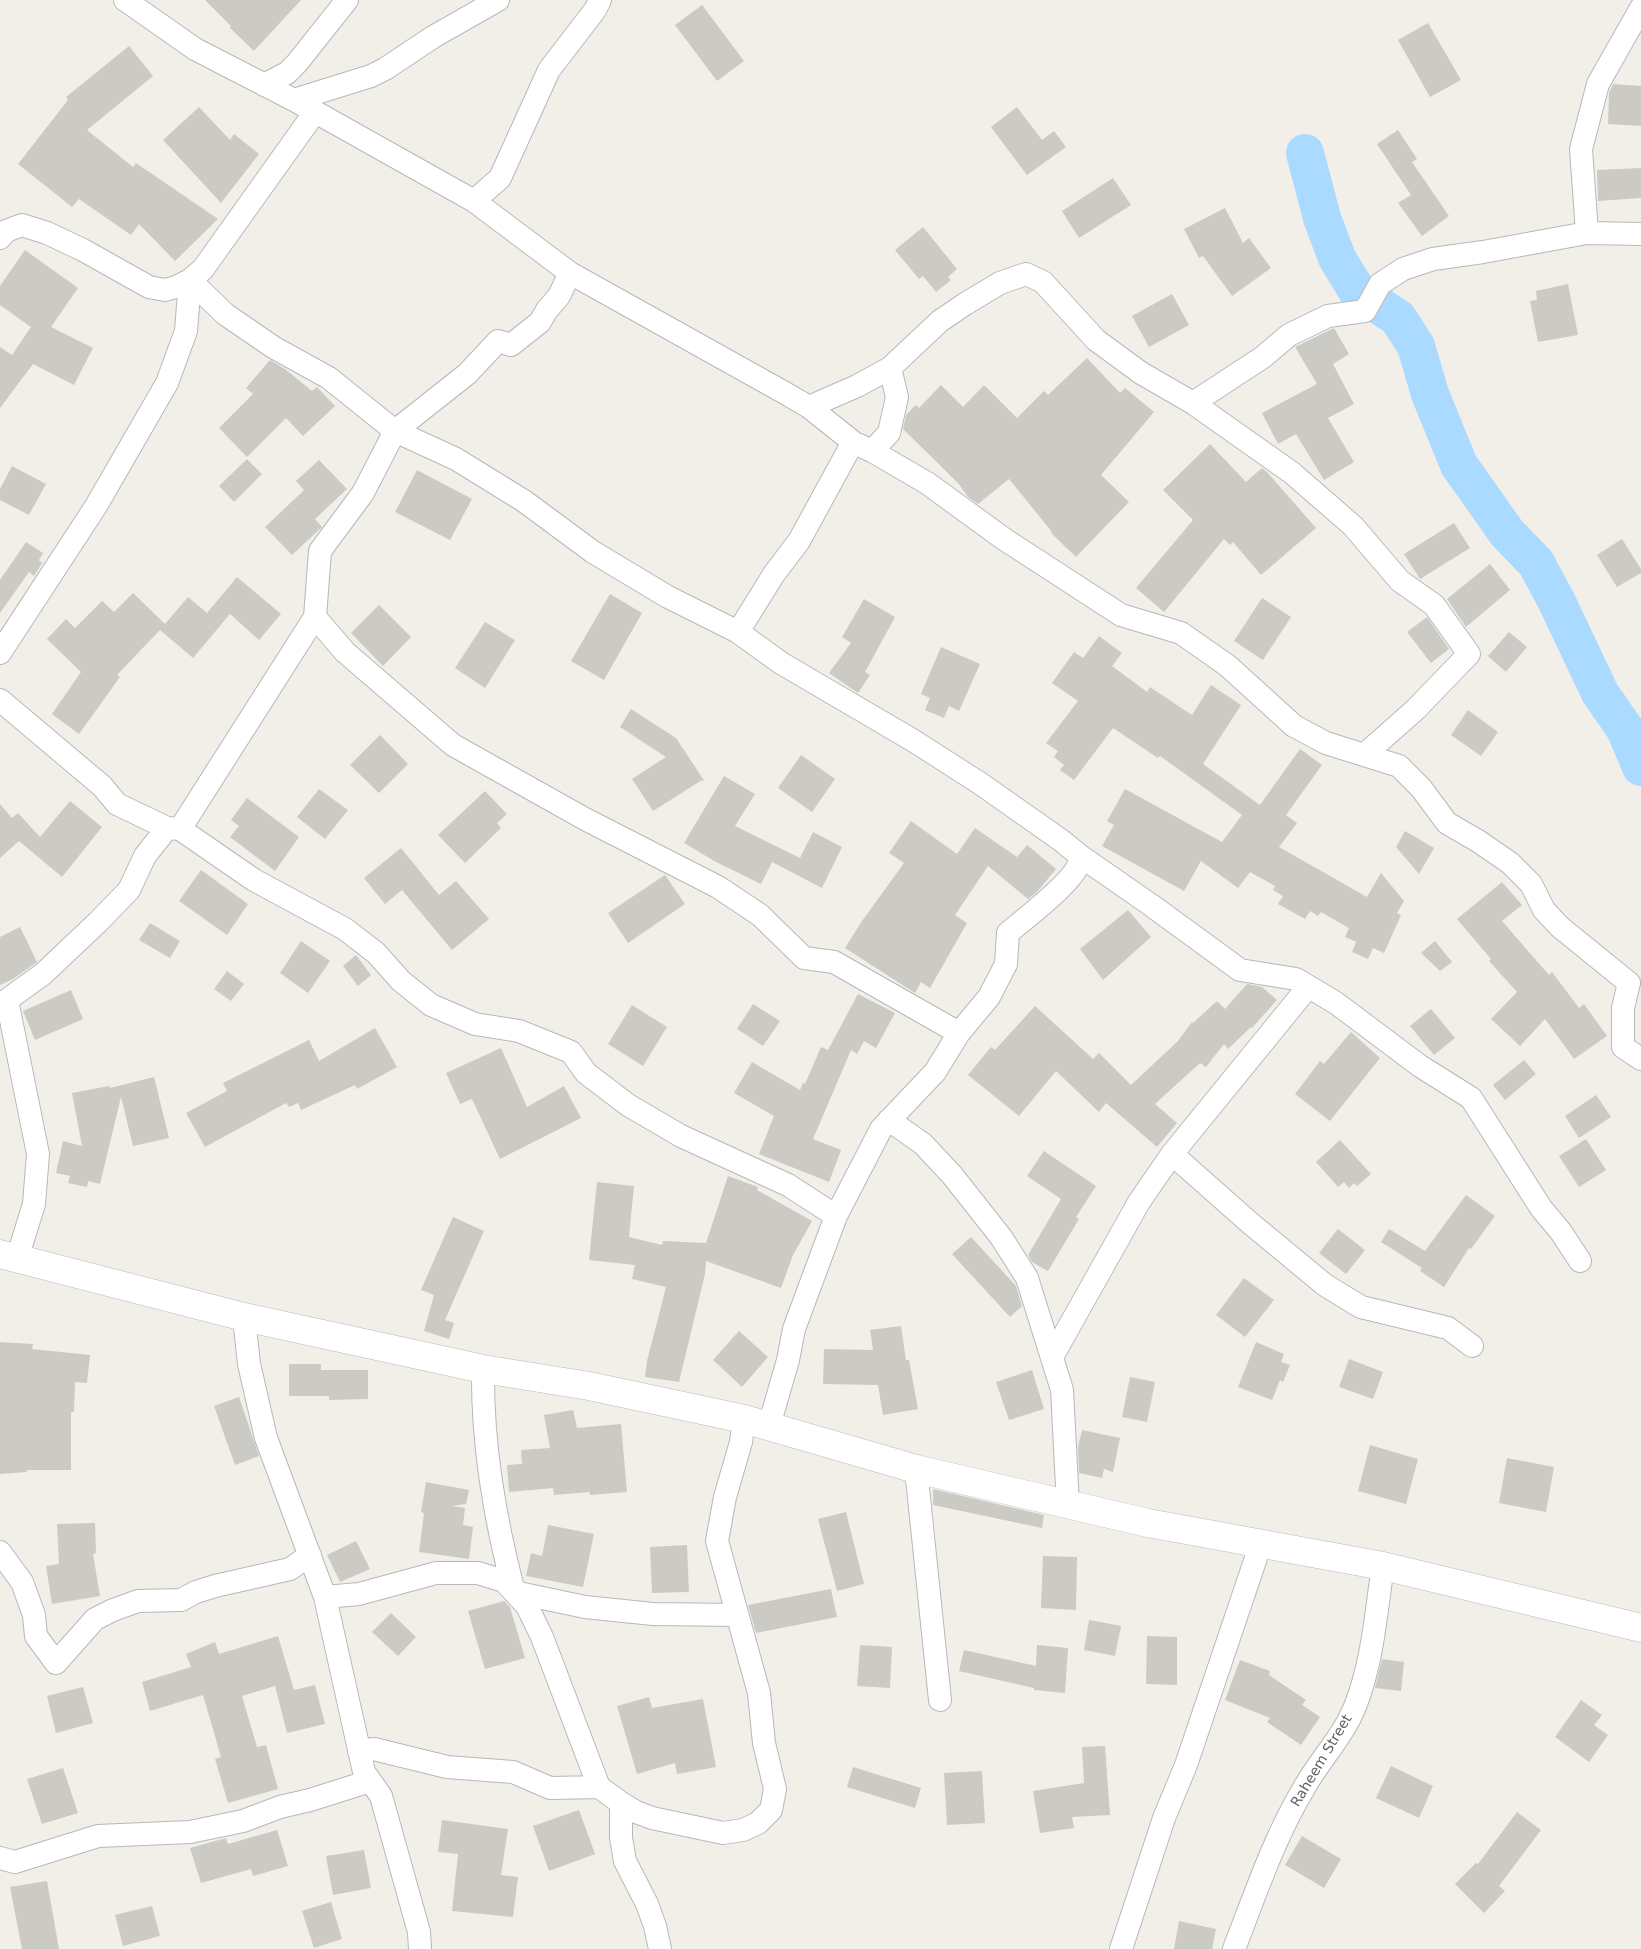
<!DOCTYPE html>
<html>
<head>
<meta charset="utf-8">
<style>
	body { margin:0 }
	canvas { display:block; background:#f1efe8 }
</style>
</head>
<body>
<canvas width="1641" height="1949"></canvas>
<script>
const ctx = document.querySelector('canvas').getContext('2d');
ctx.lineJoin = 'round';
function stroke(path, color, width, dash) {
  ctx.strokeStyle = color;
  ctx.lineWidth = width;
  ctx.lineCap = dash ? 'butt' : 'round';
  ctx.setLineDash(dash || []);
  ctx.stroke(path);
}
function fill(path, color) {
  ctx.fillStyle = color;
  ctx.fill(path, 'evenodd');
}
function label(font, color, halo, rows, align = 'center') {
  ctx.font = font + ' "DejaVu Sans",sans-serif';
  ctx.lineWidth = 4.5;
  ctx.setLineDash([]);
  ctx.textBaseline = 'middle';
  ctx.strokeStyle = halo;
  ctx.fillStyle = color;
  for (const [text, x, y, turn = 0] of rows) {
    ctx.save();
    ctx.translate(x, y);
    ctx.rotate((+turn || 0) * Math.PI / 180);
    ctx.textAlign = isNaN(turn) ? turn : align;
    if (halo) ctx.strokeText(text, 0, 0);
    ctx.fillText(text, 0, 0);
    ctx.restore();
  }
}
stroke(new Path2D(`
	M 1305,153 L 1322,218 L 1337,258 L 1357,291 L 1398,318 L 1416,346 L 1430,394 L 1459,465 L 1507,533 L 1536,563 L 1556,600 L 1600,693 L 1625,729 L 1641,767`), '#aadaff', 38);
fill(new Path2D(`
	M 205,0 L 301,0 L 254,51 L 230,28 L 231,26 Z
	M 702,5 L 744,61 L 717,81 L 675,25 Z
	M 1428,23 L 1461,80 L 1430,97 L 1398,40 Z
	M 129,46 L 153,76 L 87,130 L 133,167 L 136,163 L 218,219 L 175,261 L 139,224 L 131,235 L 79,199 L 72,207 L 18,164 L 68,100 L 66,97 Z
	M 1613,84 L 1641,86 L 1641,126 L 1608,124 L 1609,93 Z
	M 199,107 L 230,140 L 234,134 L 259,154 L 221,203 L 163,140 Z
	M 1017,107 L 1042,140 L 1054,131 L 1066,147 L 1027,175 L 991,127 Z
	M 1398,130 L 1417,159 L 1412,162 L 1449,216 L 1422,236 L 1398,203 L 1411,195 L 1377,144 Z
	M 1641,168 L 1641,198 L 1598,201 L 1597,170 Z
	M 1113,178 L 1131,205 L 1079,238 L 1062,211 Z
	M 1225,208 L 1243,243 L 1249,238 L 1271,268 L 1232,296 L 1203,256 L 1199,258 L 1184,229 Z
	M 923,227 L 957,269 L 948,277 L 951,280 L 936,292 L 923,276 L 919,279 L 895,250 Z
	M 25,250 L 78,288 L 51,327 L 93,348 L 74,385 L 33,364 L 0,408 L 0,347 L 12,355 L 31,327 L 0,305 L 0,286 Z
	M 1568,284 L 1578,335 L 1538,342 L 1530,301 L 1537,300 L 1536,291 Z
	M 1172,294 L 1189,325 L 1149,347 L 1132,316 Z
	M 1334,328 L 1349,354 L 1333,364 L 1354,404 L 1328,418 L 1354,462 L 1324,480 L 1296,434 L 1278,444 L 1262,413 L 1317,384 L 1295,347 Z
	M 1087,358 L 1120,393 L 1125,388 L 1154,412 L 1101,475 L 1129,502 L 1076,557 L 1051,533 L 1052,532 L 1009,479 L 978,504 L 968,497 L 958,483 L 903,429 L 906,415 L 916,405 L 919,408 L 941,385 L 963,407 L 984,385 L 1017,418 L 1044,391 L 1048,395 Z
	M 270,360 L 285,369 L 312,391 L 317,387 L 335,406 L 303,436 L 286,418 L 247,457 L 219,428 L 253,394 L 246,388 Z
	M 1210,444 L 1246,482 L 1262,468 L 1267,472 L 1316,528 L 1261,575 L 1233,542 L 1230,545 L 1224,539 L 1164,612 L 1136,588 L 1193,520 L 1163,490 Z
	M 247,459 L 262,474 L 234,502 L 219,486 Z
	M 319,460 L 347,489 L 315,519 L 322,527 L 292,555 L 265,527 L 304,490 L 296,481 Z
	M 12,466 L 46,484 L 29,515 L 0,500 L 0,489 Z
	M 417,470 L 472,499 L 450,540 L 395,512 Z
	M 1454,523 L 1470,548 L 1420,579 L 1404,554 Z
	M 1622,539 L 1641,569 L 1641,573 L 1617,587 L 1597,555 Z
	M 26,542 L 43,553 L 39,560 L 42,563 L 34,576 L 29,572 L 0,613 L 0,580 Z
	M 1490,564 L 1510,590 L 1466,627 L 1447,599 Z
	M 237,577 L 281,614 L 259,640 L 230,614 L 193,658 L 160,630 L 117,675 L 120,677 L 79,734 L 52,714 L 81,672 L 47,639 L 66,619 L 75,628 L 102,601 L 114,612 L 133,593 L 165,624 L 188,597 L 207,613 Z
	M 610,594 L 642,613 L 604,680 L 571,661 Z
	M 1262,598 L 1291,617 L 1263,660 L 1234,641 Z
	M 864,599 L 895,617 L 865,672 L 870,675 L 858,693 L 829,673 L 851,643 L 842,637 Z
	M 379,605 L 411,637 L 383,666 L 351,633 Z
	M 1427,617 L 1449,649 L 1431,663 L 1407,632 Z
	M 485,622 L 515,640 L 485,688 L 455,668 Z
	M 1509,632 L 1527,647 L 1506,672 L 1488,656 Z
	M 1099,636 L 1122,653 L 1112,666 L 1147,692 L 1150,687 L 1192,715 L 1211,685 L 1241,705 L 1203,764 L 1260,805 L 1300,749 L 1322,765 L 1286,815 L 1297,823 L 1279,847 L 1367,897 L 1381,873 L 1404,901 L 1397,913 L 1401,915 L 1384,953 L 1373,948 L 1368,959 L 1352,952 L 1356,942 L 1345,937 L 1349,928 L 1321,912 L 1318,916 L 1310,911 L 1305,919 L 1278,904 L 1283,896 L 1273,890 L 1275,886 L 1250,872 L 1238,888 L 1201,861 L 1184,891 L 1102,846 L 1114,825 L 1107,821 L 1125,789 L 1222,842 L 1242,815 L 1160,756 L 1158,758 L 1113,728 L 1074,780 L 1060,770 L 1064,765 L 1054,757 L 1058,751 L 1046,743 L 1078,701 L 1052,683 L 1074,652 L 1083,658 Z
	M 941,647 L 980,664 L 959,711 L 949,706 L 944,718 L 925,710 L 930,698 L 921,694 Z
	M 631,709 L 676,738 L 705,782 L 702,780 L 653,811 L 632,779 L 666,757 L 620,727 Z
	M 1468,710 L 1498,732 L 1481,756 L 1451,735 Z
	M 380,735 L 408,764 L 379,793 L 350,765 Z
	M 801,755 L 835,779 L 812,812 L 778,788 Z
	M 724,776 L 755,794 L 735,826 L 800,858 L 813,832 L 842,847 L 822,888 L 772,862 L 761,884 L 716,862 L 684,843 Z
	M 319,789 L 348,810 L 325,839 L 297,817 Z
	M 485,791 L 507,814 L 497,823 L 501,828 L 465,863 L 438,835 Z
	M 247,798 L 299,837 L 275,871 L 230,837 L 239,826 L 231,820 Z
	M 70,801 L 102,827 L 62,877 L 19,841 L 0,858 L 0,804 L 12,818 L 18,813 L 40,837 Z
	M 911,821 L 957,854 L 975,828 L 1017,857 L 1027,845 L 1056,869 L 1037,892 L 1028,899 L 988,866 L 955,915 L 967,923 L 930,988 L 921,982 L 915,993 L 845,948 L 862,921 L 904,863 L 889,853 Z
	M 1405,831 L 1434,848 L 1419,874 L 1396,847 Z
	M 401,848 L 439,895 L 456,881 L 489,919 L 452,950 L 402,890 L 385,904 L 364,878 Z
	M 201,870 L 248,904 L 227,935 L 179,901 Z
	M 665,875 L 685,904 L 628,943 L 608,913 Z
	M 1502,882 L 1522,905 L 1502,921 L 1549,975 L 1552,972 L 1579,1008 L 1584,1004 L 1607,1036 L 1574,1059 L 1545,1019 L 1520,1046 L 1491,1019 L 1517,992 L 1489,961 L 1491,959 L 1457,919 Z
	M 1128,910 L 1151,937 L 1103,980 L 1080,949 Z
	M 150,923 L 180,941 L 170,958 L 139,940 Z
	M 20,927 L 37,962 L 13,979 L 0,985 L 0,937 Z
	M 301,941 L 330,961 L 308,993 L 280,973 Z
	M 1435,941 L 1452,962 L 1440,971 L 1421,953 Z
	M 356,955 L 371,975 L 358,986 L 343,966 Z
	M 227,971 L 244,984 L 231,1001 L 214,989 Z
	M 1247,984 L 1262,987 L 1277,1000 L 1252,1028 L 1251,1027 L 1228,1049 L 1224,1044 L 1206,1067 L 1200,1063 L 1155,1104 L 1177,1123 L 1157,1147 L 1106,1103 L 1099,1112 L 1056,1071 L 1019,1116 L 968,1075 L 991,1047 L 995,1050 L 1035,1006 L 1093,1059 L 1099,1053 L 1131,1085 L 1178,1041 L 1192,1022 L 1193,1023 L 1217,1001 L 1225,1009 Z
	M 71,990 L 83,1019 L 35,1040 L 23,1011 Z
	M 858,994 L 895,1013 L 876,1048 L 864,1041 L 857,1054 L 851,1050 L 813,1139 L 841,1150 L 829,1182 L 759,1154 L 774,1116 L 734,1093 L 752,1062 L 800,1090 L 803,1083 L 805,1084 L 821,1047 L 828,1050 Z
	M 753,1004 L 780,1021 L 763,1046 L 737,1029 Z
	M 632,1005 L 667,1027 L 643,1066 L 608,1044 Z
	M 1431,1009 L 1455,1038 L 1434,1055 L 1410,1026 Z
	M 375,1028 L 397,1067 L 357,1089 L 355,1085 L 301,1110 L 298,1103 L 289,1107 L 286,1103 L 205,1147 L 186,1113 L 227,1091 L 223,1083 L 309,1040 L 319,1061 Z
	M 1351,1032 L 1380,1058 L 1330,1121 L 1295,1094 L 1320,1061 L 1324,1064 Z
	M 501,1048 L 527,1107 L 564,1086 L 581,1118 L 500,1159 L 472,1099 L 460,1104 L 446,1073 Z
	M 1524,1060 L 1536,1074 L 1505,1100 L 1493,1085 Z
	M 154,1077 L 169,1138 L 133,1146 L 121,1097 L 100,1184 L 88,1181 L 87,1187 L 68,1183 L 70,1176 L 56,1173 L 63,1141 L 82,1146 L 72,1093 L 109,1086 L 110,1088 Z
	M 1596,1095 L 1611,1117 L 1579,1138 L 1565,1116 Z
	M 1586,1139 L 1606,1170 L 1579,1187 L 1559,1156 Z
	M 1340,1140 L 1371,1174 L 1357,1186 L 1354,1183 L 1349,1188 L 1344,1182 L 1338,1187 L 1316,1162 Z
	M 1044,1151 L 1096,1186 L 1076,1217 L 1079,1219 L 1048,1271 L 1032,1262 L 1028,1255 L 1061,1199 L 1027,1176 Z
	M 728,1176 L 758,1187 L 757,1190 L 812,1221 L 793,1255 L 781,1288 L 706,1261 L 705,1274 L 679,1382 L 645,1377 L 647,1361 L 666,1287 L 632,1279 L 635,1265 L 589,1260 L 597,1182 L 634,1186 L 629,1237 L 662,1245 L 663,1241 L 706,1243 Z
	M 1466,1195 L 1495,1216 L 1471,1249 L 1469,1248 L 1444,1287 L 1420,1271 L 1422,1268 L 1381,1242 L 1389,1229 L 1425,1251 Z
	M 453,1217 L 484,1231 L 445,1320 L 454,1323 L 449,1339 L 424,1331 L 434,1295 L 421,1290 Z
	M 1338,1229 L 1365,1250 L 1346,1274 L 1319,1253 Z
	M 971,1237 L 1016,1286 L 1022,1306 L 1010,1317 L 952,1254 Z
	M 1244,1278 L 1274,1300 L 1245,1337 L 1216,1315 Z
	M 901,1326 L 906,1360 L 909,1360 L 918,1409 L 883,1415 L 878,1385 L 823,1384 L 824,1349 L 873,1350 L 870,1330 Z
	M 739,1331 L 768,1357 L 742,1387 L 713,1360 Z
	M 0,1342 L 33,1344 L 32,1349 L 90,1355 L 87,1383 L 75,1382 L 74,1412 L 71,1412 L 71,1470 L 27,1470 L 27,1472 L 0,1474 Z
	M 1256,1342 L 1284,1354 L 1281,1362 L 1290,1365 L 1283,1382 L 1280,1380 L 1272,1400 L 1238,1387 Z
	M 1349,1359 L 1383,1372 L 1373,1399 L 1339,1387 Z
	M 289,1364 L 321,1364 L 321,1370 L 368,1370 L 368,1399 L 329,1400 L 329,1396 L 289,1396 Z
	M 1032,1370 L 1044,1409 L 1009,1420 L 996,1382 Z
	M 1130,1377 L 1155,1382 L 1147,1422 L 1122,1417 Z
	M 239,1397 L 259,1456 L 235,1465 L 214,1406 Z
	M 573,1410 L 577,1428 L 621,1424 L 627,1492 L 590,1495 L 590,1492 L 554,1495 L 553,1488 L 509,1492 L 507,1465 L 522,1464 L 521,1450 L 550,1448 L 544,1415 Z
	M 1082,1430 L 1120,1438 L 1113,1472 L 1104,1469 L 1102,1478 L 1079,1473 L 1078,1447 Z
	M 1370,1445 L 1418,1459 L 1406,1504 L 1358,1491 Z
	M 1507,1458 L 1554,1467 L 1546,1512 L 1499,1503 Z
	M 426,1482 L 469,1490 L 466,1504 L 452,1506 L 465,1508 L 463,1525 L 473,1527 L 469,1559 L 419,1552 L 424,1513 L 421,1512 Z
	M 933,1489 L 1044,1515 L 1042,1528 L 933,1505 Z
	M 846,1512 L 864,1584 L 837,1591 L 818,1519 Z
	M 95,1523 L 96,1553 L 93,1554 L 100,1596 L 52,1604 L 46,1566 L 59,1564 L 57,1524 Z
	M 548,1525 L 594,1534 L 583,1587 L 526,1576 L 531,1553 L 542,1556 Z
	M 356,1541 L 370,1569 L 340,1582 L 327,1555 Z
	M 687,1545 L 689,1592 L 652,1593 L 650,1547 Z
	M 1043,1556 L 1077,1557 L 1076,1610 L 1041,1608 Z
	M 831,1589 L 837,1617 L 756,1633 L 748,1605 Z
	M 504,1601 L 510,1607 L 525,1658 L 485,1669 L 468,1611 Z
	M 391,1613 L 416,1637 L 398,1656 L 372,1632 Z
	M 1089,1620 L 1121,1626 L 1115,1656 L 1084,1650 Z
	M 278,1636 L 294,1690 L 315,1685 L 325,1724 L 287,1733 L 275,1686 L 242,1696 L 257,1747 L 266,1745 L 278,1789 L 228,1803 L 215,1759 L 221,1757 L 203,1695 L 150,1711 L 142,1682 L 191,1667 L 186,1654 L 215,1642 L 219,1654 Z
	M 1147,1636 L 1177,1637 L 1177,1685 L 1146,1684 Z
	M 860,1645 L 892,1647 L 890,1688 L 857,1686 Z
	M 1037,1645 L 1068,1648 L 1065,1693 L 1034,1690 L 1034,1688 L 959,1671 L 964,1650 L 1036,1666 Z
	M 1382,1659 L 1404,1662 L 1401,1691 L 1375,1688 Z
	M 1240,1660 L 1270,1671 L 1269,1675 L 1306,1700 L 1302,1705 L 1320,1717 L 1301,1745 L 1267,1722 L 1270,1718 L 1225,1700 Z
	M 83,1687 L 93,1723 L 56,1733 L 47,1696 Z
	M 649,1697 L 652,1708 L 703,1699 L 716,1767 L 677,1774 L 675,1763 L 637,1774 L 617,1706 Z
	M 1581,1700 L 1602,1715 L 1594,1725 L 1608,1735 L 1589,1762 L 1555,1737 Z
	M 1105,1746 L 1110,1815 L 1072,1817 L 1074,1828 L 1040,1833 L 1033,1791 L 1084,1783 L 1082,1747 Z
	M 1391,1766 L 1433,1786 L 1419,1818 L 1376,1798 Z
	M 853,1767 L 921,1788 L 915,1808 L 847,1787 Z
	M 63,1768 L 78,1813 L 42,1824 L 27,1779 Z
	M 982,1771 L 985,1823 L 947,1825 L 944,1773 Z
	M 579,1810 L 595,1854 L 549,1871 L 533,1826 Z
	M 1517,1812 L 1541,1830 L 1499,1886 L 1505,1891 L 1484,1913 L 1455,1884 L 1476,1863 L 1478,1864 Z
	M 442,1820 L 508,1829 L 501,1875 L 518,1877 L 513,1917 L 452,1911 L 458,1854 L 438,1852 Z
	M 277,1830 L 288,1866 L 253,1876 L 251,1869 L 201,1883 L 190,1848 L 226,1838 L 228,1844 Z
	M 1302,1836 L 1341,1859 L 1324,1888 L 1285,1865 Z
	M 364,1850 L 371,1888 L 333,1895 L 326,1856 Z
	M 47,1881 L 59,1949 L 22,1949 L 10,1887 Z
	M 331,1902 L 342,1939 L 314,1948 L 302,1911 Z
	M 152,1906 L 160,1936 L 123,1946 L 115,1915 Z
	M 1179,1921 L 1216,1929 L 1212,1949 L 1174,1949 Z`), '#cccac5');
const street = new Path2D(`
	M 125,0 L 195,49 L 294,100 L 474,201 L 570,273 L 785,393 L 809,407 L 853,442 L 799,541 L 774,574 L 738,632 L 781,663 L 914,741 L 981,784 L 1062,841 L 1079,855 C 1079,856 1080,862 1079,863 C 1074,882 1024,919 1008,933 L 1006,964 L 989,997 L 959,1033 L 935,1072 L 881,1129 L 836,1216 L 794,1329 L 788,1360 L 769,1426
	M 264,85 L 287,73 L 297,63 L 347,0
	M 294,100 L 371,76 L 385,69 L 433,37 L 498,0
	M 474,201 L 500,178 L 549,70 L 595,10 L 600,0
	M 1587,233 L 1581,149 L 1598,84 L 1641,8
	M 0,238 L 6,231 L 22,225 L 47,233 L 83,250 L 149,287 L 165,290 L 176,287 L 190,280 L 203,269 L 315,112
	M 190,280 L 225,314 L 273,347 L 329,378 L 395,431 L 456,459 L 524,501 L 593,552 L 668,597 L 738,632
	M 1193,403 L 1263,357 L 1289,335 L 1328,316 L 1365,311 L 1380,284 L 1403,269 L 1433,259 L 1483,252 L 1587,233 L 1641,234
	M 809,407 L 857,386 L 890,368
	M 859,445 L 872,451 L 889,433 L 897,397 L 890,368 L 940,321 L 965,304 L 1000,283 L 1026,274 L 1043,282 L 1096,340 L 1141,373 L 1193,403 L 1292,473 L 1353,526 L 1400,581 L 1434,605 L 1469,654 L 1415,710 L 1364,755
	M 872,451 L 927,483 L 1004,539 L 1121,615 L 1181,633 L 1228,666 L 1294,726 L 1326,743 L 1399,766 L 1421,788 L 1447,823 L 1478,841 L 1510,863 L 1531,884 L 1544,910 L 1560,927 L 1629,983 L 1623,1008 L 1623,1047 L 1641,1059
	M 315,617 L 345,652 L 453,745 L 585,819 L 718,887 L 760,915 L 804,958 L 834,962 L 959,1033
	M 0,653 L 96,506 L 167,383 L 186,331 L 190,280
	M 0,700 L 102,786 L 117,804 L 167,828 L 180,829 L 315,617 L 320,551 L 363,493 L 395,431 L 467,374 L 498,341 L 511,345 L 540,322 L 547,310 L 559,296 L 570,273
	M 180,829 L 254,880 L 345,929 L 376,953 L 401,981 L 431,1005 L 475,1024 L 519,1031 L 571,1052 L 586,1073 L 628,1105 L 681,1136 L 788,1185 L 836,1216
	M 1079,855 L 1151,905 L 1240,970 L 1296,979 L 1336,1003 L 1420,1066 L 1471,1098 L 1541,1208 L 1561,1232 L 1580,1261
	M 889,1120 L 923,1144 L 952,1175 L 1001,1237 L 1027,1278 L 1062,1390 L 1068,1505
	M 1172,1154 L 1250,1223 L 1325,1285 L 1361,1307 L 1448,1328 L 1472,1346
	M 17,1259 L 34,1204 L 38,1154 L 7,1000 L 43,974 L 98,922 L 129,890 L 145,856 L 167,828
	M 244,1317 L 249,1364 L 266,1438 L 325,1597 L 364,1772 L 381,1796 L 419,1932 L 420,1949
	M 1052,1357 L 1139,1202 L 1172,1154 L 1308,987
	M 483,1369 C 482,1444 495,1520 514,1592 L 585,1607 L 653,1614 L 737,1615
	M 916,1469 L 940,1700
	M 0,1552 L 22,1582 L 34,1615 L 36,1636 L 56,1663 L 95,1619 L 113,1610 L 138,1601 L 181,1600 L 196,1592 L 215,1586 L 290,1569 L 310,1555
	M 325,1597 L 359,1594 L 436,1573 L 478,1573 L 504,1581 L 527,1606 L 542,1637 L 599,1787 L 621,1803 L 621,1838 L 625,1861 L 647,1904 L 655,1926 L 660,1949
	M 359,1751 L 374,1749 L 447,1767 L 513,1772 L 550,1788 L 599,1787
	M 621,1803 L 636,1812 L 652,1818 L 723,1833 L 743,1830 L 758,1823 L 771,1810 L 775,1789 L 764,1743 L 759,1693 L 717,1541 L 725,1497 L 741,1442 L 744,1419
	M 0,1858 L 15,1862 L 98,1836 L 190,1832 L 243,1821 L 280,1807 L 310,1800 L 370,1781
	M 1121,1949 L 1164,1818 L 1186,1765 L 1261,1543
	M 1234,1949 C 1255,1895 1274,1838 1304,1788 C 1320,1759 1344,1736 1356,1704 C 1373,1660 1376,1612 1383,1566`);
const secondary = new Path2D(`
	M 0,1254 L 244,1317 L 483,1369 L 589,1386 L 744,1419 L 916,1469 L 1148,1523 L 1383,1566 L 1641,1628`);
stroke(street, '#b5b8bc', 24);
stroke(secondary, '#b6babf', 29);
stroke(street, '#fff', 22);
stroke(secondary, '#fff', 28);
label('14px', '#5f6368', '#fff', [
	["Raheem Street",1322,1761,-59]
]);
</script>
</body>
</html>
